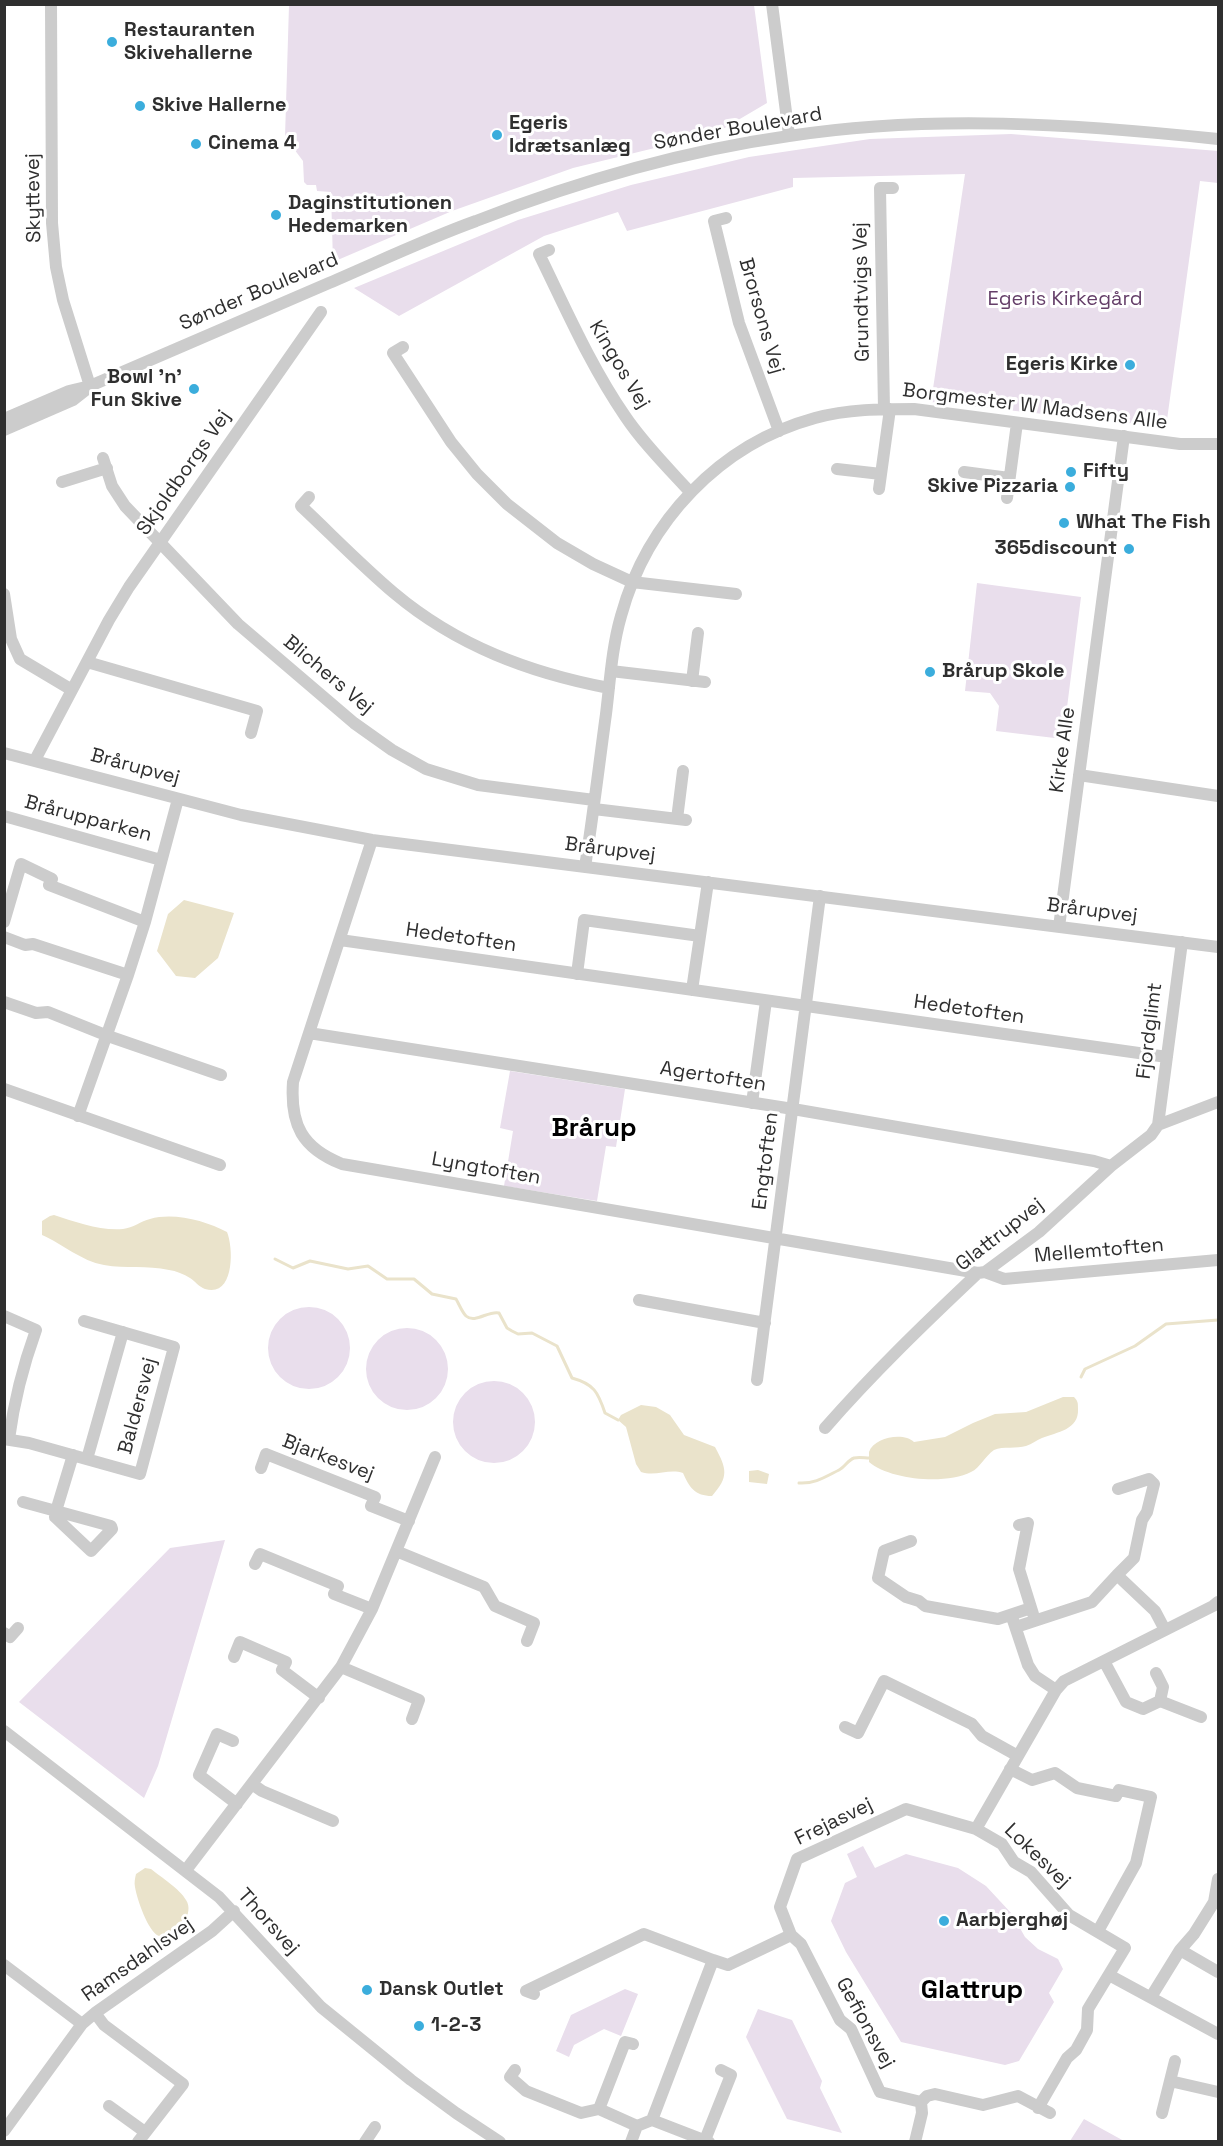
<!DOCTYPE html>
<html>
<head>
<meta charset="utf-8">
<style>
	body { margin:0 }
	#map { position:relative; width:1223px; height:2146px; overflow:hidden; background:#fff; font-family:"Space Grotesk",sans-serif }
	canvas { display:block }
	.frame { position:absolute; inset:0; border:6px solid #2f2f2f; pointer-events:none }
</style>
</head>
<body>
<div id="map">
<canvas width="1223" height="2146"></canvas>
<div class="frame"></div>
</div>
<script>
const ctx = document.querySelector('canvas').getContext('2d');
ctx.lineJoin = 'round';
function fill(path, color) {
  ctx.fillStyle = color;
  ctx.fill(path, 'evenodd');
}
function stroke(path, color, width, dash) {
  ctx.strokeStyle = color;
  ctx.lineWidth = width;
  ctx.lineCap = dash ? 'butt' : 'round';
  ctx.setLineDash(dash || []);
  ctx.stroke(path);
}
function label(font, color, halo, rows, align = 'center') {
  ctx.font = font + ' "Space Grotesk",sans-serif';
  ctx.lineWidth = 6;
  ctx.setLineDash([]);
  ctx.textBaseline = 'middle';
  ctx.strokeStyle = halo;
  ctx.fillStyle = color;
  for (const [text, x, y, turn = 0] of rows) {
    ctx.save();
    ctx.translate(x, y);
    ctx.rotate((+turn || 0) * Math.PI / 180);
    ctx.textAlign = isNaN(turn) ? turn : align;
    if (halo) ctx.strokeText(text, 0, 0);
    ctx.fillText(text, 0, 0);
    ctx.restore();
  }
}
fill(new Path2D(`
	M 289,5 L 754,5 L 767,103 L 716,133 L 573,168 L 452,211 L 333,262 L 331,192 L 317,191 L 316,185 L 307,185 L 304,182 L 303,161 L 285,137 Z
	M 1011,134 L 1218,151 L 1218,183 L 1200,181 L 1166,427 L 931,402 L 965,174 L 793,178 L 793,187 L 627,231 L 618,212 L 544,236 L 399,316 L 354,288 L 518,220 L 631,185 L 749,157 L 870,139 Z
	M 977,583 L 1081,597 L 1063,739 L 996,731 L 999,706 L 990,693 L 965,691 Z
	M 510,1071 L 625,1089 L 616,1147 L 606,1146 L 597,1201 L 504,1186 L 513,1131 L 500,1128 Z
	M268 1348a41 41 0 1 1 82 0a41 41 0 1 1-82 0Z
	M366 1369a41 41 0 1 1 82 0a41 41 0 1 1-82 0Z
	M453 1422a41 41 0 1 1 82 0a41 41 0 1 1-82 0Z
	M 225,1540 L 158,1766 L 144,1798 L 19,1702 L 170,1548 Z
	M 863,1846 L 875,1868 L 906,1854 L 958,1868 L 986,1886 L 1012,1914 L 1025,1937 L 1038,1949 L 1058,1959 L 1063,1969 L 1049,1993 L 1054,2002 L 1019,2061 L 1005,2065 L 901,2042 L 846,1952 L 831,1921 L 845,1883 L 857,1877 L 847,1854 Z
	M 625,1989 L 638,1994 L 621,2036 L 604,2029 L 574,2045 L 569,2057 L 556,2051 L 571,2015 Z
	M 758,2009 L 792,2020 L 822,2081 L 820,2088 L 842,2133 L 787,2119 L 746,2037 Z
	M 1084,2119 L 1124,2141 L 1070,2141 Z`), '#e9deec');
fill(new Path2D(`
	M 184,900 L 234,913 L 218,958 L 195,978 L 176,976 L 157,951 L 168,914 Z
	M 54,1215 C 76,1222 100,1231 123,1229 C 133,1228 141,1221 150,1219 C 174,1212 206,1221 227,1232 C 234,1249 234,1298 205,1289 C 199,1287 195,1281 190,1278 C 184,1274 176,1271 169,1270 C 147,1265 126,1269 104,1265 C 81,1261 63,1244 42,1235 L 42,1221 L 50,1216 Z
	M 1063,1397 L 1074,1397 C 1078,1401 1078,1403 1078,1409 C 1079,1430 1057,1432 1042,1438 C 1037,1440 1032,1444 1026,1446 C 1017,1449 1003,1446 994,1450 C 985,1456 980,1468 971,1472 C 946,1485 890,1480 869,1462 C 869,1461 869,1452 869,1452 C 874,1437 904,1432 914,1442 L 945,1437 L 973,1423 L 995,1414 L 1026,1412 Z
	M 641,1405 L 656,1407 L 670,1415 L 684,1435 L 715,1447 C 727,1469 729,1477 712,1496 C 695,1496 689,1487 683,1473 C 669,1468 656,1477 641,1472 L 636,1464 L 626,1427 L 618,1420 L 621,1415 Z
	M 758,1470 L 769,1474 L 767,1484 L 749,1482 L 749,1471 Z
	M 145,1868 L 151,1869 C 161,1877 180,1889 186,1900 C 196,1914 174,1943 159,1936 C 148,1932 137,1899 135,1887 C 134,1883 135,1878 136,1874 Z`), '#eae3cb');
stroke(new Path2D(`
	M 275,1259 L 293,1268 L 310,1261 L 348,1269 L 368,1266 L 387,1279 L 414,1279 L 432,1294 L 456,1299 C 459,1304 462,1312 466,1316 C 475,1324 489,1310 499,1313 L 507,1328 L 512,1331 L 518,1334 L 532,1333 L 557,1346 L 572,1378 C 594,1384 598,1392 605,1413 L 618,1420
	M 1081,1377 L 1085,1369 L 1135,1346 L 1166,1324 L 1218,1320
	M 799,1483 C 815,1484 825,1477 839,1470 C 845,1467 848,1460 854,1458 C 859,1457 865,1458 869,1458`), '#eae3cb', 3);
stroke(new Path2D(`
	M 51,4 L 52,223 L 56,267 L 63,300 L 90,386
	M 772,4 L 789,135
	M 726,218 L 714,221 L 739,323 L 779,431
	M 549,250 L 539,254 C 566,309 590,365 625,416 C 643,443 668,468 690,492
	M 403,347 L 393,353 L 451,442 L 477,474 L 507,504 L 557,543 L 593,564 L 632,582 L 736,594
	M 884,409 L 880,188 L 893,188
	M 4,419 L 69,391 L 90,386 C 170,351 249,318 329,283 C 378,262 426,239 476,221 C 576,182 682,151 789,136 C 932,114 1075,124 1218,139
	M 4,430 L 73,400 L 87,389
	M 103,458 L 112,486 L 125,506 L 238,624 L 354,723 L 392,750 L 426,769 L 478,785 L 594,800
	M 837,469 L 881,474
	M 964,472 L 1009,478
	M 62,482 L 107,468
	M 879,489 L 890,409
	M 309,497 L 301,506 C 332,535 362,566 394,593 C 457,646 530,673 609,688
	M 1007,498 L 1017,423
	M 4,594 L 11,639 L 20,659 L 72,690
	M 87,662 L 257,711 L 251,733
	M 611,671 L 705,682
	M 692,681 L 698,633
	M 4,753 L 241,815 L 372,840 L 1218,947
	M 35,760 L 109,620 L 129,587 L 321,312
	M 1079,775 L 1218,796
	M 594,809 L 686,820
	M 4,816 L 161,860
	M 677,819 L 683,771
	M 372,840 L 293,1082 C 290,1125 302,1148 342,1164 L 978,1273
	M 585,867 C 593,816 599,765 606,714 C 610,681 612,647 621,616 C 647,521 720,444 815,418 C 848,409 881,409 914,409 L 1180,444 L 1218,444
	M 4,922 L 21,864 L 52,879 L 49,885 L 145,922
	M 1059,927 L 1124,436
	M 4,937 L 25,945 L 33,944 L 128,975
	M 340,940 L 1167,1057
	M 577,974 L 584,920 L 700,936
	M 692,990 L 708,882
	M 4,1002 L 36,1013 L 48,1012 L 108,1036 L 221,1075
	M 309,1033 L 793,1109 L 1094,1161 L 1111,1166
	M 4,1089 L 220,1165
	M 752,1103 L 766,1001
	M 78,1116 L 128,975 L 145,922 L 178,799
	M 1158,1125 L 1182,942
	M 985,1272 L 1004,1279 L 1218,1260
	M 639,1300 L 765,1323
	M 4,1316 L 36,1330 C 23,1366 14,1401 9,1439
	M 757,1380 L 820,896
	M 825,1428 C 873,1373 925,1323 978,1273 L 985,1272 L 1039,1232 L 1111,1166 L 1151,1135 L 1158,1125 L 1218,1102
	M 4,1439 L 29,1443 L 140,1474 L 174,1347 L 84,1321
	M 87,1459 L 123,1332
	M 261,1468 L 266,1454 L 375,1497 L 371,1506 L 409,1521
	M 23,1502 L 56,1511 L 55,1517 L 91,1551 L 112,1529 L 111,1526 L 56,1511 L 73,1455
	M 1019,1525 L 1028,1523 L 1019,1569 L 1033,1614
	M 911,1541 L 884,1551 L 878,1578 L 906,1597 L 919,1601 L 925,1606 L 998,1619 L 1031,1608
	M 396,1551 L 484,1587 L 495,1606 L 534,1623 L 527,1641
	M 255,1564 L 260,1554 L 338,1586 L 334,1594 L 372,1609
	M 1117,1575 L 1155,1611 L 1165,1630
	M 1013,1620 L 1028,1665 L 1035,1676 L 1056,1690
	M 1016,1627 L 1092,1602 L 1117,1575 L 1134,1558 L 1142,1520 L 1147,1512 L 1154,1484 L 1149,1479 L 1118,1489
	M 4,1633 L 10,1637 L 18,1628
	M 234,1657 L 240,1642 L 286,1662 L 282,1670 L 319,1698
	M 1104,1661 L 1126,1702 L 1143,1709 L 1160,1701 L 1163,1687 L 1156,1673
	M 341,1667 L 419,1700 L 412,1719
	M 1160,1701 L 1201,1717
	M 845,1727 L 858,1733 L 884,1681 L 972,1724 L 982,1736 L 1018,1756
	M 4,1731 L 219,1897 L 321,2007 L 411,2080 L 456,2113 L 500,2142
	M 233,1741 L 217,1734 L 199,1775 L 237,1804
	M 1010,1769 L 1032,1780 L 1055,1773 L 1077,1788 L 1116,1796 L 1119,1790 L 1151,1797 L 1136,1863 L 1098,1931
	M 252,1784 L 262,1791 L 333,1821
	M 186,1870 L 341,1667 L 372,1609 L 435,1457
	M 791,1935 L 801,1944 L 840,2020 L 851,2029 L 880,2092 L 921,2102 L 922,2113 L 915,2142
	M 1180,1950 L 1218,1972
	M 4,1965 L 82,2024
	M 1109,1975 L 1218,2034
	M 534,1994 L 526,1991 L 644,1934 L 713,1960
	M 1151,1997 L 1180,1950 L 1194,1934 L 1214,1902 L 1218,1879
	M 95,2013 L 104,2025 L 183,2084 L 138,2142
	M 633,2044 L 625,2042 L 599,2109 L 637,2126
	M 515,2070 L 510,2077 L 526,2091 L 581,2113 L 599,2109
	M 1170,2081 L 1218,2092
	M 921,2102 L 927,2096 L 935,2094 L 983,2105 L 1018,2096 L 1050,2113
	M 109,2106 L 145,2132
	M 1038,2108 L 1067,2058 L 1076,2050 L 1087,2030 L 1088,2009 L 1125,1948 L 1069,1915 L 1031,1872 L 1014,1862 L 1002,1844 L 976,1829 L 1056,1690 L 1064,1681 L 1213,1606 L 1218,1602
	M 1162,2113 L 1175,2061
	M 652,2120 L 709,2142
	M 4,2131 L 82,2024 L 95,2013 L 212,1931 L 234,1911
	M 705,2140 L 731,2075 L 721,2070
	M 365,2142 L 375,2127
	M 631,2142 L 637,2126 L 652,2120 L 713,1960 L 728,1965 L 791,1935 L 780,1907 L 797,1859 L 906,1809 L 976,1829`), '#ccc', 12);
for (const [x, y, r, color] of [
	[112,42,6,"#3baddc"],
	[140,106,6,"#3baddc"],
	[497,135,6,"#3baddc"],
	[196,144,6,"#3baddc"],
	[276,215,6,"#3baddc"],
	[1130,365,6,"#3baddc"],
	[194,389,6,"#3baddc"],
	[1071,472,6,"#3baddc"],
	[1070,487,6,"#3baddc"],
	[1064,523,6,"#3baddc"],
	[1129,549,6,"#3baddc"],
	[930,672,6,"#3baddc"],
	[944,1921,6,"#3baddc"],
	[367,1990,6,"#3baddc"],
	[419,2026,6,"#3baddc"]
]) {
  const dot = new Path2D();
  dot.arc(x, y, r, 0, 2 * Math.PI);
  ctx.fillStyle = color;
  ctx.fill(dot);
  stroke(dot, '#fff', 2);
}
label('bold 20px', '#2f2f2f', '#fff', [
	["Restauranten",124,31],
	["Skivehallerne",124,54],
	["Skive Hallerne",152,106],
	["Egeris",509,124],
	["Idrætsanlæg",509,147],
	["Cinema 4",208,144],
	["Daginstitutionen",288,204],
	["Hedemarken",288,227],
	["Egeris Kirke",1118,365,"right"],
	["Bowl 'n'",182,378,"right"],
	["Fun Skive",182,401,"right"],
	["Fifty",1083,472],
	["Skive Pizzaria",1058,487,"right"],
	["What The Fish",1076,523],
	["365discount",1117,549,"right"],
	["Brårup Skole",942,672],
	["Aarbjerghøj",956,1921],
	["Dansk Outlet",379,1990],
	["1-2-3",431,2026]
], 'left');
label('20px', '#2f2f2f', '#fff', [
	["Sønder Boulevard",738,129,-10],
	["Skyttevej",34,198,-91],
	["Sønder Boulevard",259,292,-23],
	["Grundtvigs Vej",862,292,-91],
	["Brorsons Vej",761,316,74],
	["Kingos Vej",619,365,59],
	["Borgmester W Madsens Alle",1035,407,7],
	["Skjoldborgs Vej",184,473,-55],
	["Blichers Vej",328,675,40],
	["Kirke Alle",1063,750,-82],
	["Brårupvej",135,767,15],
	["Brårupparken",88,819,15],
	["Brårupvej",610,850,7],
	["Brårupvej",1092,911,7],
	["Hedetoften",461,938,8],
	["Hedetoften",969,1010,8],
	["Fjordglimt",1150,1031,-83],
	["Agertoften",713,1077,9],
	["Engtoften",766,1161,-83],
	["Lyngtoften",486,1169,10],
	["Glattrupvej",1000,1235,-38],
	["Mellemtoften",1099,1251,-5],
	["Baldersvej",138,1406,-75],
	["Bjarkesvej",328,1458,21],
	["Frejasvej",834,1822,-26],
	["Lokesvej",1037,1856,44],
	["Thorsvej",268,1922,48],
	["Ramsdahlsvej",138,1960,-35],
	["Gefionsvej",865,2023,61]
]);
label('20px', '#653f69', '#fff', [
	["Egeris Kirkegård",1065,300]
]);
label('bold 26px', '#000', '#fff', [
	["Brårup",594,1129],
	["Glattrup",972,1991]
]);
</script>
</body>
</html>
